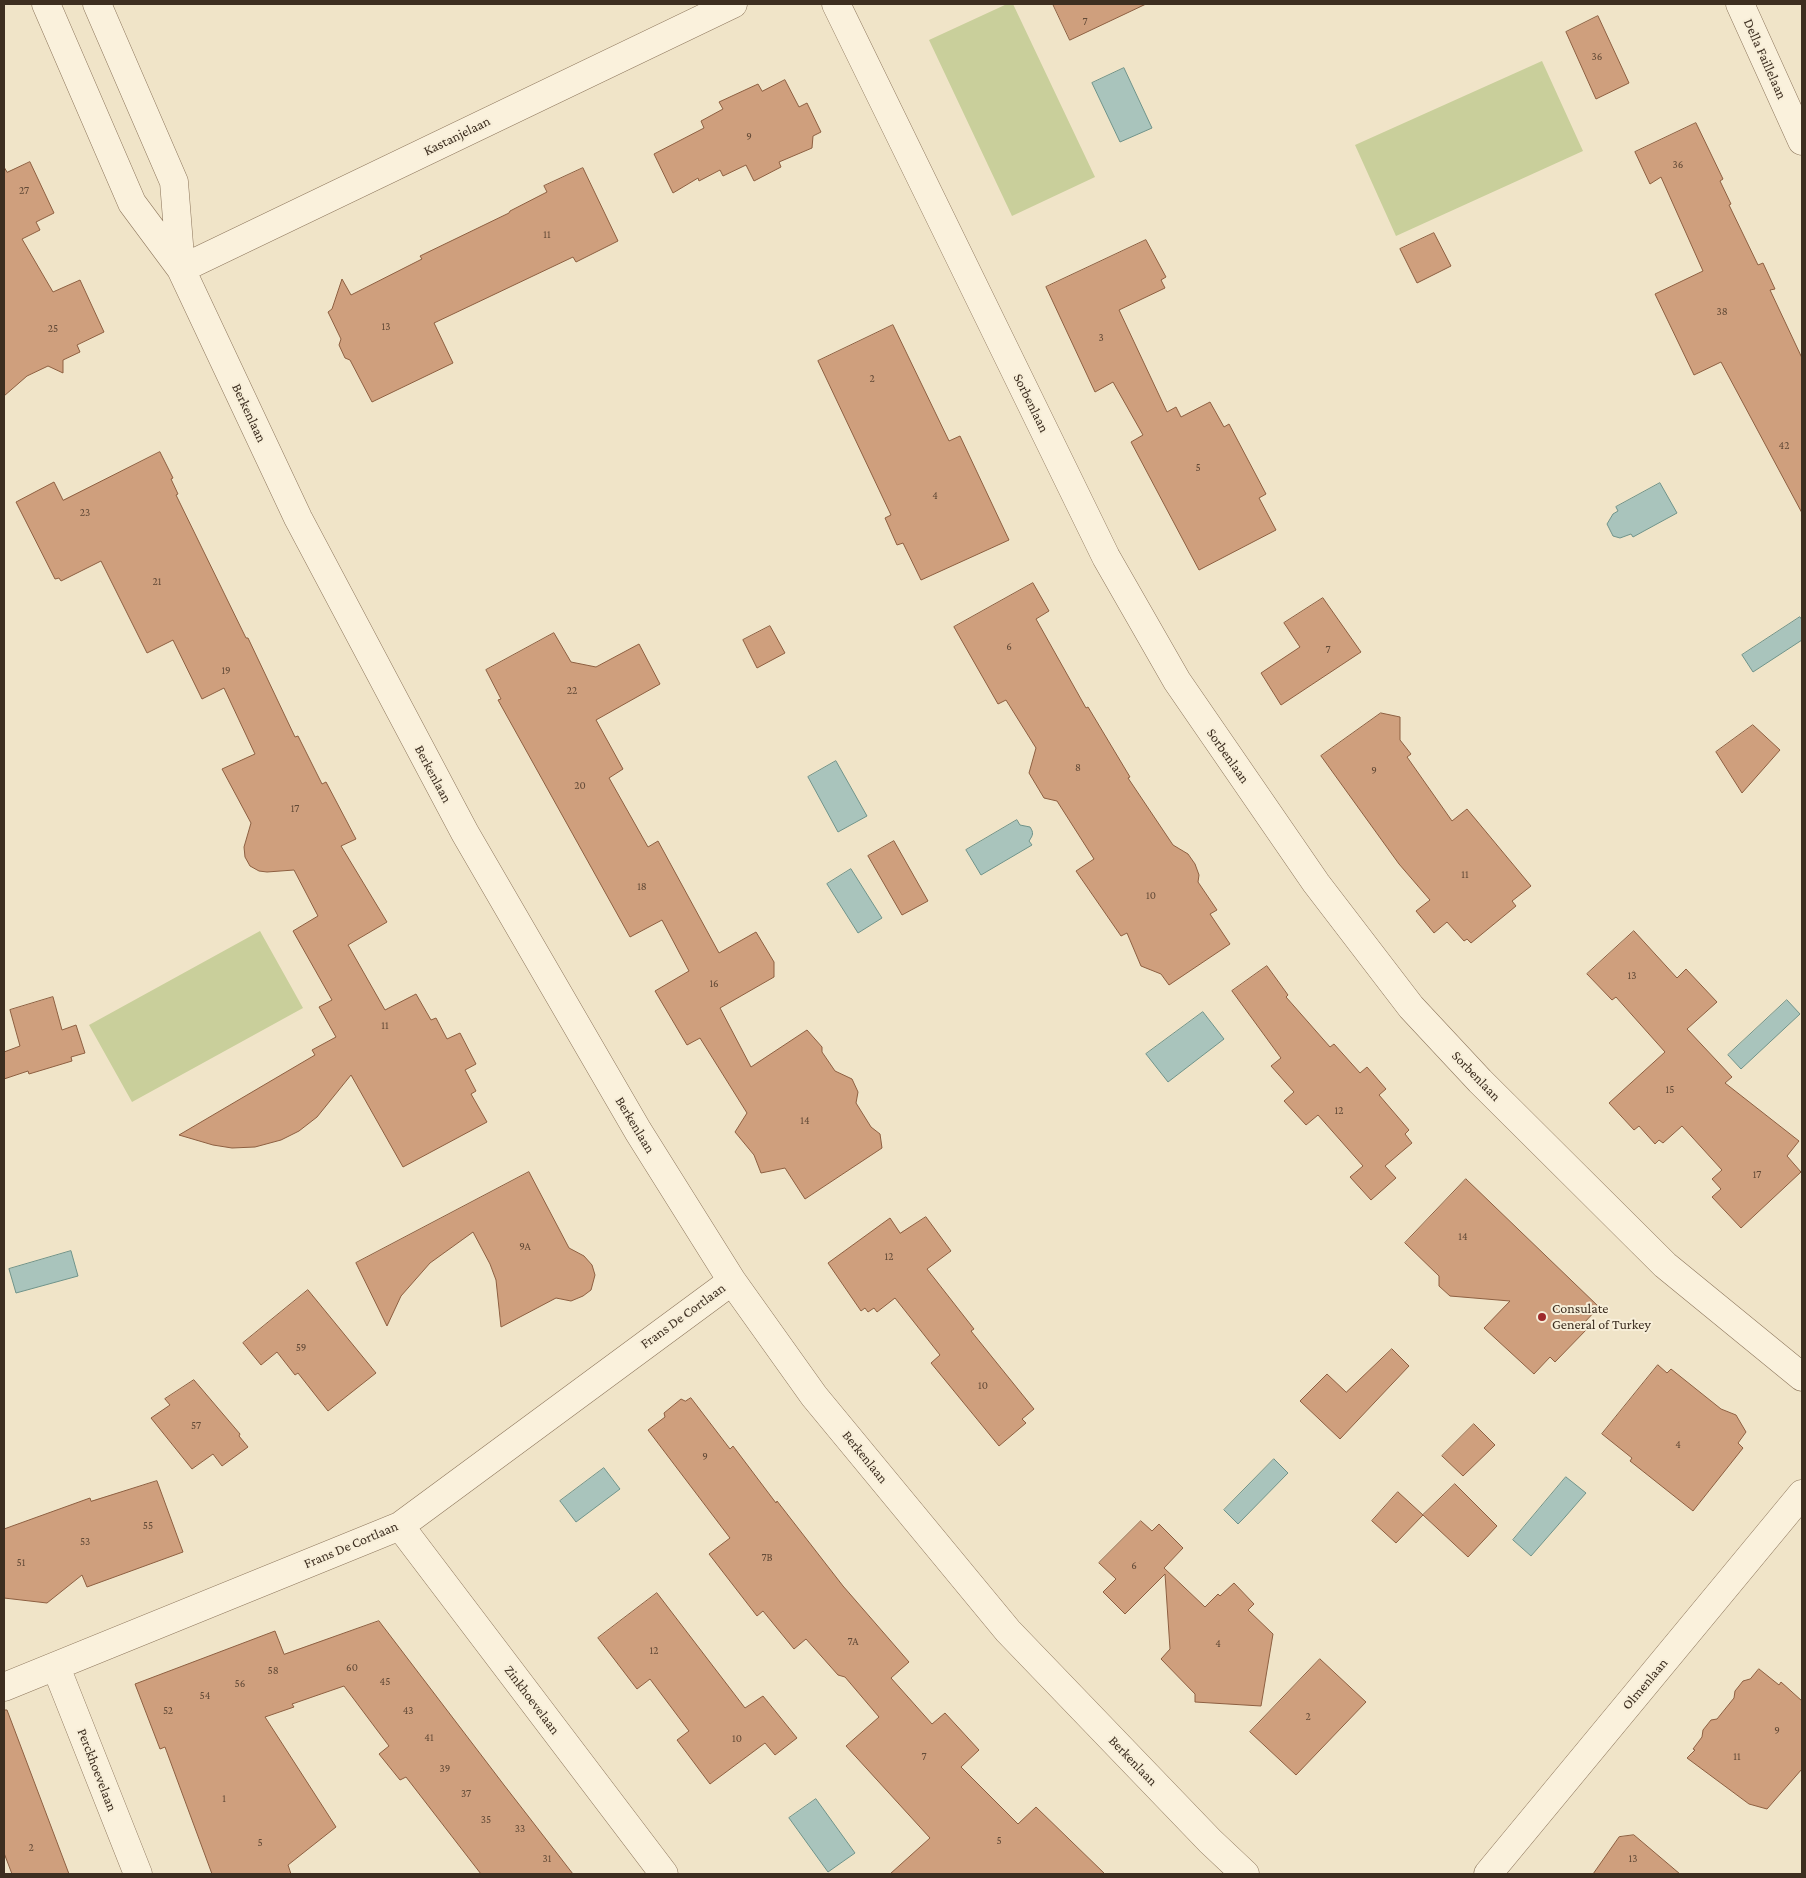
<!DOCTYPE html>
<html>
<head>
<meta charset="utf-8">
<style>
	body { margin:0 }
	#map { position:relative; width:1806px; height:1878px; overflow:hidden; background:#f0e4c8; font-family:"Crimson Pro",serif }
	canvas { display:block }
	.frame { position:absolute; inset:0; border:5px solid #3d2e20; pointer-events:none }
</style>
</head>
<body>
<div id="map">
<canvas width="1806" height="1878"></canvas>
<div class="frame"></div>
</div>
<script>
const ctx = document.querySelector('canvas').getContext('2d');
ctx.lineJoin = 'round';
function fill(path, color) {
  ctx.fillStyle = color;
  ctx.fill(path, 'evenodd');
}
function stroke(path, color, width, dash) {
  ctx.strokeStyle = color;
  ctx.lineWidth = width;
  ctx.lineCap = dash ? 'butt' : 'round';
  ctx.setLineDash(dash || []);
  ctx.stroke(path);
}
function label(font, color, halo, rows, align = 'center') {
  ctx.font = font + ' "Crimson Pro",serif';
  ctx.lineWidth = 4;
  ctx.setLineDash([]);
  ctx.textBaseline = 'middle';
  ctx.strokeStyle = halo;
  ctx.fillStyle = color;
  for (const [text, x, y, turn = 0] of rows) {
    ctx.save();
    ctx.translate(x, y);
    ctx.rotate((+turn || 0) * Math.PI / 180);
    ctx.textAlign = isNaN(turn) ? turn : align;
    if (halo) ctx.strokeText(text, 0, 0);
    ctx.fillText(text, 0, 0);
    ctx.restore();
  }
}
fill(new Path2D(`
	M 1007,4 L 1013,4 L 1095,177 L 1012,216 L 929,40 Z
	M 1542,61 L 1583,151 L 1396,236 L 1355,145 Z
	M 260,931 L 303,1008 L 132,1102 L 89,1025 Z`), '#c9cf9b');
const water = new Path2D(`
	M 1124,68 L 1152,128 L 1120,142 L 1092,83 Z
	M 1660,483 L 1677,513 L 1633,537 L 1631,534 L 1620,538 L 1613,536 L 1607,524 L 1613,514 L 1618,511 L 1616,507 Z
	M 1800,617 L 1802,620 L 1802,640 L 1753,672 L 1742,655 Z
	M 836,761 L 867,816 L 838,832 L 808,777 Z
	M 1017,820 L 1020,825 L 1030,827 C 1034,833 1033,835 1029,841 L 1032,845 L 981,875 L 966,850 Z
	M 851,869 L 882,918 L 858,933 L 827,884 Z
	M 1787,1000 L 1800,1014 L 1741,1069 L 1728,1055 Z
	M 1203,1012 L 1224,1039 L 1168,1082 L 1146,1054 Z
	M 71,1251 L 78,1276 L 16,1293 L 9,1269 Z
	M 1274,1459 L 1288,1473 L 1238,1524 L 1224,1510 Z
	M 604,1468 L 620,1489 L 576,1522 L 560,1501 Z
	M 1566,1477 L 1586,1493 L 1531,1556 L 1513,1540 Z
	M 816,1799 L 855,1853 L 828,1872 L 789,1818 Z`);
fill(water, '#a9c4bc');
stroke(water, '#6f938a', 1);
const building = new Path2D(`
	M 1053,4 L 1146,4 L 1070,40 Z
	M 1598,16 L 1629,83 L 1596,99 L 1566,32 Z
	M 785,80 L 799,107 L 807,103 L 821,132 L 813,136 L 812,148 L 779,162 L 781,167 L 754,181 L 746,165 L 723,176 L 720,170 L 699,181 L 698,178 L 673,193 L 654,154 L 704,128 L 701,121 L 723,109 L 719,102 L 758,84 L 762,91 Z
	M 1696,123 L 1723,179 L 1720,181 L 1731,204 L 1729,205 L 1758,265 L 1763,263 L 1775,289 L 1770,290 L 1802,358 L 1802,513 L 1721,362 L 1694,375 L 1655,294 L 1703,271 L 1661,177 L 1650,184 L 1635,152 Z
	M 30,162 L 54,213 L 36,222 L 40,230 L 22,239 L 53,292 L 80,280 L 104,332 L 77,345 L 80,352 L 63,360 L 63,373 L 48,366 L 27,376 L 4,396 L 4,167 L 7,172 Z
	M 583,168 L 618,241 L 576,262 L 573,257 L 434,323 L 453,363 L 372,402 L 350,360 L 345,358 L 339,345 L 341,339 L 328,312 L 332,309 L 342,279 L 351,295 L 422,259 L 420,256 L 509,213 L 510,211 L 547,192 L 544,186 Z
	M 1434,233 L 1451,266 L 1417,283 L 1400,249 Z
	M 1146,240 L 1166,277 L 1161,280 L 1165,288 L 1119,310 L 1167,412 L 1176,407 L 1181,417 L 1210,402 L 1224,427 L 1229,424 L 1266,494 L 1259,498 L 1276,530 L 1199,570 L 1131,442 L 1143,435 L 1113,382 L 1095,392 L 1046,287 Z
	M 893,325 L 949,441 L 960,436 L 1009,540 L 921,580 L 903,543 L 897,545 L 885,518 L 891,515 L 818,361 Z
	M 160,452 L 173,478 L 171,479 L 178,494 L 176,495 L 246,638 L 248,638 L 295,737 L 298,736 L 322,784 L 326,782 L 356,839 L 341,846 L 387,922 L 348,945 L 385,1010 L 416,994 L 431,1020 L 436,1018 L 447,1039 L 460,1033 L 476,1064 L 465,1070 L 476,1091 L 471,1094 L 487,1122 L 403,1167 L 351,1075 L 317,1117 L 299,1131 L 281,1140 L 255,1147 L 232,1148 L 213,1145 L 179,1135 L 315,1055 L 312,1050 L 336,1037 L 319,1007 L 332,1000 L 293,931 L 318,916 L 294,870 L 267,872 L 259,871 L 250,866 L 245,857 L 244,847 L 251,823 L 222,769 L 255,754 L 224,688 L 202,699 L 173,640 L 147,653 L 101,561 L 61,581 L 59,578 L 55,579 L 16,502 L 54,482 L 63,500 Z
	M 1033,583 L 1049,611 L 1036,619 L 1086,708 L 1088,707 L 1130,777 L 1128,778 L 1173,845 L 1188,854 L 1195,864 L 1199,875 L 1198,882 L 1217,910 L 1210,914 L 1230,944 L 1169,985 L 1161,974 L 1141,966 L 1127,933 L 1121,936 L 1076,871 L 1094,859 L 1057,801 L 1044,798 L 1029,773 L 1036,748 L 1006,700 L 998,704 L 954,627 Z
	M 1323,598 L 1361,652 L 1281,705 L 1261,673 L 1300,647 L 1284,623 Z
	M 770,626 L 785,653 L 757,668 L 743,640 Z
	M 554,633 L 571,662 L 596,667 L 639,644 L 660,684 L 596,720 L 623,769 L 609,778 L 648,847 L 658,841 L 719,953 L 756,932 L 774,962 L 774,977 L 720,1008 L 751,1067 L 807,1030 L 822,1047 L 822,1052 L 835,1071 L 852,1079 L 858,1092 L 856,1103 L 871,1127 L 880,1134 L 882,1148 L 805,1199 L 785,1168 L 761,1173 L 754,1155 L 735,1132 L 747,1113 L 700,1038 L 687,1045 L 655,991 L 689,971 L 662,920 L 630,937 L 498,700 L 501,699 L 486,670 Z
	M 1381,713 L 1400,717 L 1400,740 L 1411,754 L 1407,757 L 1452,821 L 1467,809 L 1531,886 L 1512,901 L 1516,906 L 1471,943 L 1467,939 L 1464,941 L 1447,922 L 1434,933 L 1416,911 L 1430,900 L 1399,864 L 1321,756 Z
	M 1753,725 L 1780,750 L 1742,793 L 1716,752 Z
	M 894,841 L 928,901 L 902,915 L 868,856 Z
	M 1634,931 L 1677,978 L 1686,969 L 1717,1002 L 1687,1029 L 1732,1077 L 1725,1083 L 1799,1141 L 1787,1156 L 1801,1172 L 1741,1228 L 1712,1197 L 1721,1189 L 1712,1179 L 1722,1170 L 1682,1126 L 1663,1143 L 1659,1140 L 1655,1144 L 1639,1126 L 1634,1130 L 1609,1103 L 1665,1052 L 1616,997 L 1612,1000 L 1587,974 Z
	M 1267,966 L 1288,995 L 1286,997 L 1330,1047 L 1334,1044 L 1360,1073 L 1367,1067 L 1386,1089 L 1379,1095 L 1409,1130 L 1405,1134 L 1412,1143 L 1385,1166 L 1396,1178 L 1371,1200 L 1350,1177 L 1363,1166 L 1318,1115 L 1306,1125 L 1284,1101 L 1294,1092 L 1271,1066 L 1281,1058 L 1232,991 Z
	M 53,997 L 62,1030 L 76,1025 L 85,1053 L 71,1057 L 72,1061 L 29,1074 L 28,1071 L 4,1079 L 4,1052 L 20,1046 L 10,1010 Z
	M 529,1172 L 569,1248 L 584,1256 L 592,1265 L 595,1275 L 591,1290 L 583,1296 L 571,1301 L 556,1298 L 501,1327 L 496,1280 L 490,1264 L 473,1232 L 430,1263 L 401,1296 L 387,1326 L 356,1263 Z
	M 1466,1179 L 1599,1307 L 1582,1325 L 1587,1329 L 1555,1362 L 1550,1357 L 1534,1374 L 1484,1328 L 1510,1301 L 1450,1296 L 1439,1286 L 1439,1276 L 1405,1243 Z
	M 926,1217 L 951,1251 L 927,1269 L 974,1329 L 971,1331 L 1034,1409 L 1022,1419 L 1026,1423 L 999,1446 L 931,1363 L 940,1355 L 895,1298 L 877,1312 L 874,1308 L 868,1312 L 865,1308 L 861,1311 L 828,1263 L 890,1218 L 900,1233 Z
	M 308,1290 L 376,1373 L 328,1411 L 298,1373 L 295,1375 L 277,1352 L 261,1365 L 243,1343 Z
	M 1392,1349 L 1409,1366 L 1340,1439 L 1300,1401 L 1327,1374 L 1346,1392 Z
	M 1658,1365 L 1667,1373 L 1671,1369 L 1721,1409 L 1736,1415 L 1746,1432 L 1738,1443 L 1743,1448 L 1693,1511 L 1630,1461 L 1632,1458 L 1602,1434 Z
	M 194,1380 L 240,1434 L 239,1436 L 248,1447 L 222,1466 L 213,1454 L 192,1469 L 151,1418 L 170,1405 L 165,1399 Z
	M 691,1398 L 730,1449 L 733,1446 L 776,1503 L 777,1501 L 843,1586 L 909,1662 L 891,1678 L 932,1724 L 945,1713 L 979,1750 L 961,1767 L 1018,1824 L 1036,1807 L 1105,1874 L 890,1874 L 930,1838 L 846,1746 L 879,1717 L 845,1677 L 838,1675 L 806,1639 L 794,1649 L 763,1611 L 757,1616 L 709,1554 L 730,1538 L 648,1430 L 665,1417 L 664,1413 L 681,1399 L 685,1401 Z
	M 1474,1424 L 1495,1445 L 1463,1476 L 1442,1456 Z
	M 157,1481 L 183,1552 L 87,1587 L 82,1575 L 47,1603 L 4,1598 L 4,1529 L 90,1498 L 91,1501 Z
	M 1455,1484 L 1497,1526 L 1468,1557 L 1423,1515 Z
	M 1398,1492 L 1423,1515 L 1396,1543 L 1372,1521 Z
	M 1141,1521 L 1152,1531 L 1159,1524 L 1183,1548 L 1164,1568 L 1205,1607 L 1218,1594 L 1220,1596 L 1234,1583 L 1254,1604 L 1248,1610 L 1273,1634 L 1261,1706 L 1195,1702 L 1195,1694 L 1161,1659 L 1170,1649 L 1165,1574 L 1125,1614 L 1103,1592 L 1116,1579 L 1099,1563 Z
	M 657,1593 L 745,1708 L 763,1696 L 797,1738 L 775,1755 L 765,1743 L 710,1784 L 677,1740 L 689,1731 L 650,1679 L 637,1689 L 598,1638 Z
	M 379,1621 L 504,1785 L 573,1874 L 481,1874 L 406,1777 L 400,1780 L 379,1754 L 389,1746 L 344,1686 L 292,1704 L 294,1707 L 265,1717 L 336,1827 L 288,1865 L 291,1874 L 212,1874 L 165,1747 L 160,1749 L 135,1684 L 275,1631 L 284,1654 Z
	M 1320,1659 L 1366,1702 L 1296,1775 L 1250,1732 Z
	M 1759,1669 L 1779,1685 L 1781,1682 L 1802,1701 L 1802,1769 L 1767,1809 L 1749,1804 L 1687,1758 L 1695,1750 L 1693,1749 L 1702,1737 L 1703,1730 L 1711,1720 L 1717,1719 L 1734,1698 L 1735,1691 L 1743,1681 L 1750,1679 Z
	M 4,1710 L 7,1710 L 69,1874 L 12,1874 L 4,1853 Z
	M 1634,1835 L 1680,1874 L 1593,1874 L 1619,1837 Z`);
fill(building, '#cf9f7d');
stroke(building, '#8d5f41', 1);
const street = new Path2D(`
	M 46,4 L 132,203 L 181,269 L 298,518 L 465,833 L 638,1131 L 732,1281 L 814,1396 L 1008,1631 L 1210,1841 L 1245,1874
	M 97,4 L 174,182 L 181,269
	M 836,4 L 1106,557 L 1177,681 L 1316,883 L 1411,1007 L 1480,1081 L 1665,1265 L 1802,1377
	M 1740,4 L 1802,141
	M 181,269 L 733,4
	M 400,1526 L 664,1874
	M 56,1667 L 138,1874
	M 4,1687 L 400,1526 L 732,1281
	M 1488,1874 L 1802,1494`);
stroke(street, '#8d765c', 29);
stroke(street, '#faf1dc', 28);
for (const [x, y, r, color] of [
	[1542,1317,5,"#9e2a2b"]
]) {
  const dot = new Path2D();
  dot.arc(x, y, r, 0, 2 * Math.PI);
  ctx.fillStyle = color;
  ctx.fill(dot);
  stroke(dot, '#f7eed8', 2);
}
label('11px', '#624a37', null, [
	["7",1085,22],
	["36",1597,57],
	["9",749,137],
	["36",1678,165],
	["27",24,191],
	["11",547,235],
	["38",1722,312],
	["13",386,327],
	["25",53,329],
	["3",1101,338],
	["2",872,379],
	["42",1784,446],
	["5",1198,468],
	["4",935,496],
	["23",85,513],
	["21",157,582],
	["6",1009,647],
	["7",1328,650],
	["19",226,671],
	["22",572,691],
	["8",1078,768],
	["9",1374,771],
	["20",580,786],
	["17",295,809],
	["11",1465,875],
	["18",642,887],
	["10",1151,896],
	["13",1632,976],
	["16",714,984],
	["11",385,1026],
	["15",1670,1090],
	["12",1339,1111],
	["14",805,1121],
	["17",1757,1175],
	["14",1463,1237],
	["9A",525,1247],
	["12",889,1257],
	["59",301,1348],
	["10",983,1386],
	["57",196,1426],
	["4",1678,1445],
	["9",705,1457],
	["55",148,1526],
	["53",85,1542],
	["7B",767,1558],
	["51",21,1563],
	["6",1134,1566],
	["7A",853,1642],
	["4",1218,1644],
	["12",654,1651],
	["60",352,1668],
	["58",273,1671],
	["45",385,1682],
	["56",240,1684],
	["54",205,1696],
	["52",168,1711],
	["43",408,1711],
	["2",1308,1717],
	["9",1777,1731],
	["41",429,1738],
	["10",737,1739],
	["7",924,1757],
	["11",1737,1757],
	["39",445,1769],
	["37",466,1794],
	["1",224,1799],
	["35",486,1820],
	["33",520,1829],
	["5",999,1841],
	["5",260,1843],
	["2",31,1848],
	["31",547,1859],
	["13",1633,1859]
]);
label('14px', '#3d2e20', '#f7eed8', [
	["Della Faillelaan",1765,59,66],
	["Kastanjelaan",457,136,-26],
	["Sorbenlaan",1031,403,64],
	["Berkenlaan",249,413,65],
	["Sorbenlaan",1228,756,55],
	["Berkenlaan",433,774,62],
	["Sorbenlaan",1476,1076,46],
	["Berkenlaan",635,1125,59],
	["Frans De Cortlaan",683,1316,-36],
	["Berkenlaan",865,1457,51],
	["Frans De Cortlaan",351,1545,-23],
	["Olmenlaan",1645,1684,-50],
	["Zinkhoevelaan",532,1700,53],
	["Berkenlaan",1133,1761,46],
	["Perckhoevelaan",97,1770,69]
]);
label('14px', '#3d2e20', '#f7eed8', [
	["Consulate",1552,1309],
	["General of Turkey",1552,1325]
], 'left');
</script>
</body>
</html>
